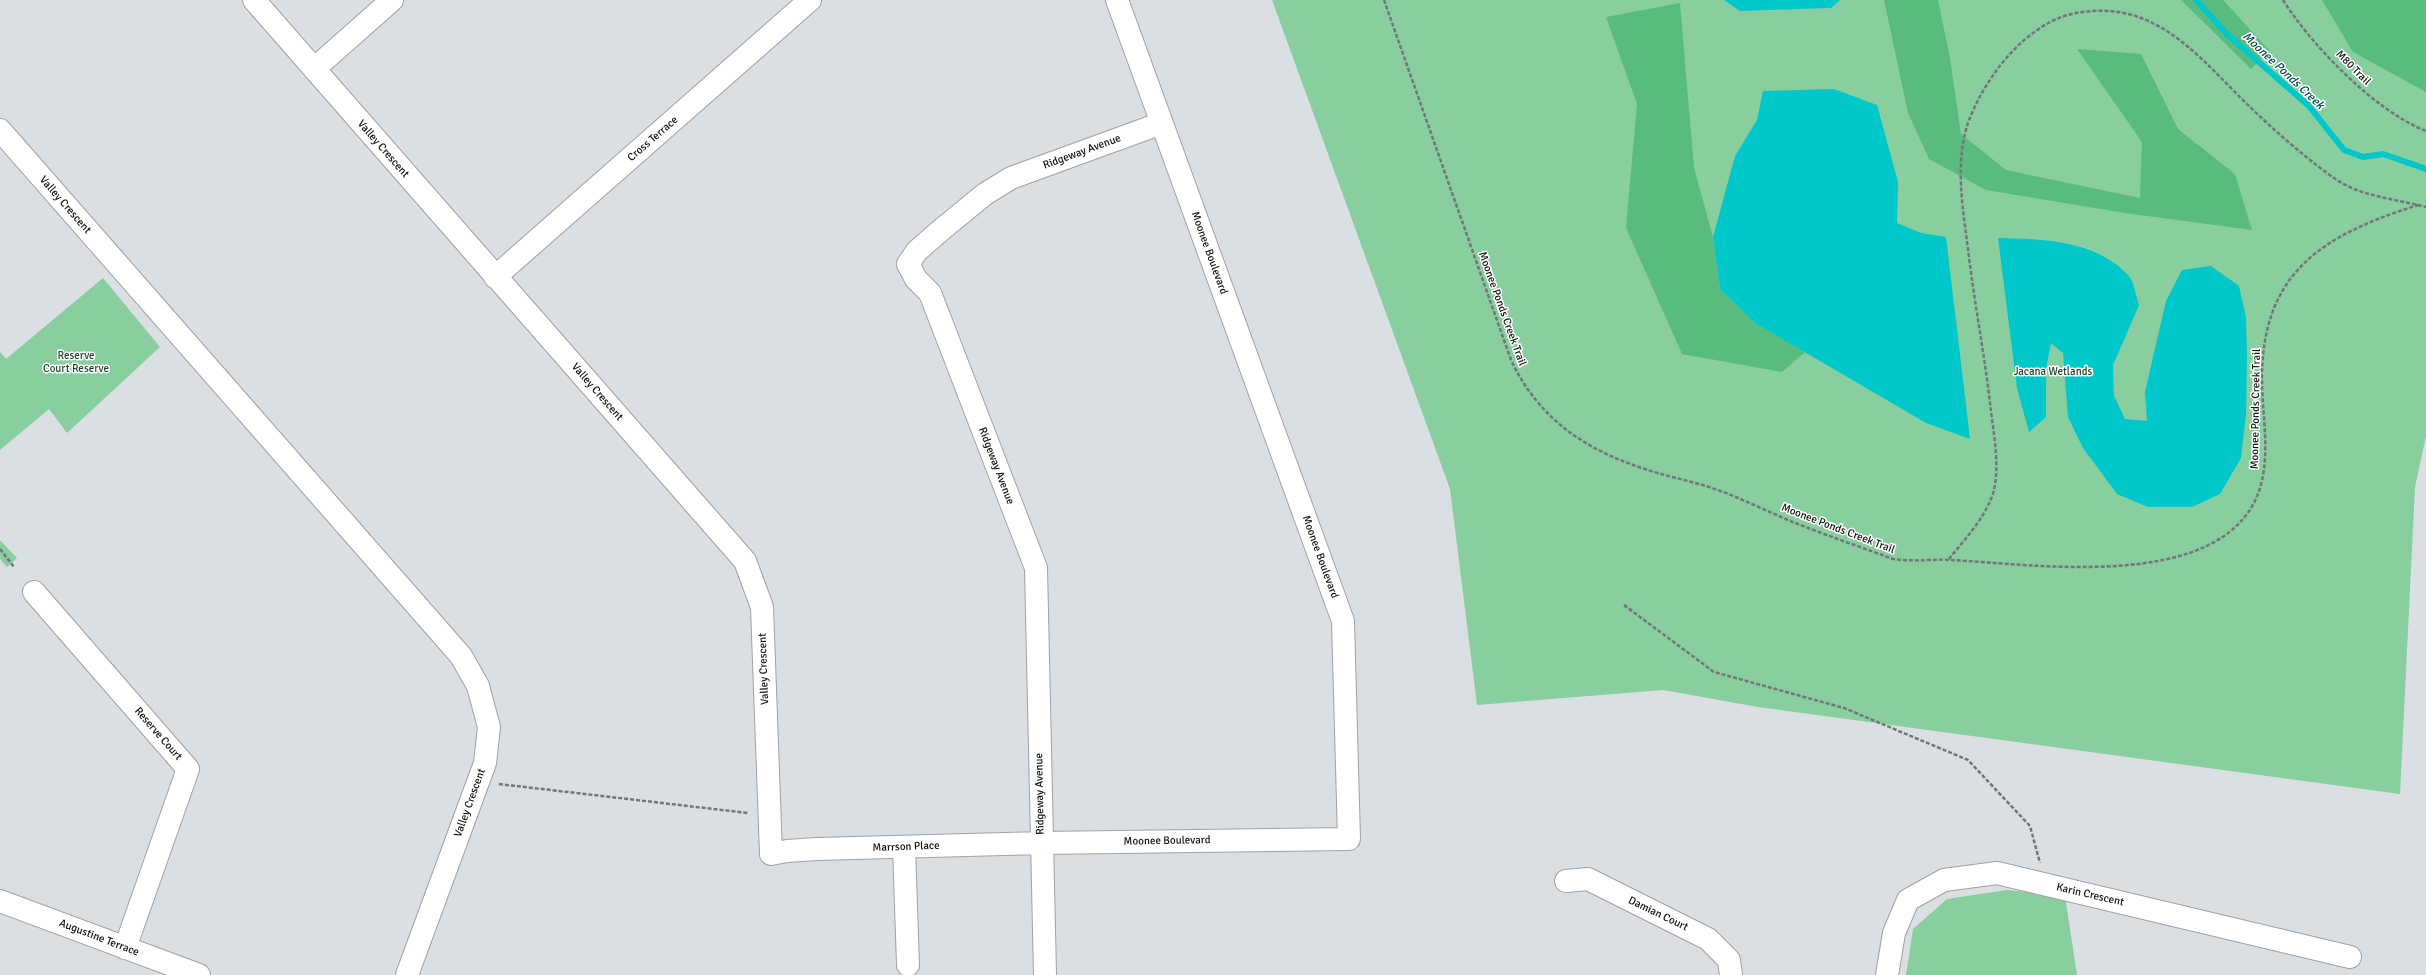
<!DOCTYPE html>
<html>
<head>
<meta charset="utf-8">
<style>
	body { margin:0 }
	canvas { display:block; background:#dadfe4 }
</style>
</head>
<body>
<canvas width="2426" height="975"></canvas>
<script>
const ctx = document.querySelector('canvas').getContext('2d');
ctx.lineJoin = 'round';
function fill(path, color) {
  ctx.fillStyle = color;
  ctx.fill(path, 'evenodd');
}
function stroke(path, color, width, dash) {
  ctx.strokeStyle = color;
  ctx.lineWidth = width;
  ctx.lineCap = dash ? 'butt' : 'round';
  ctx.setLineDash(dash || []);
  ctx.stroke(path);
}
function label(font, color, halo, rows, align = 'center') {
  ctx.font = font + ' Signika,sans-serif';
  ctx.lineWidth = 3;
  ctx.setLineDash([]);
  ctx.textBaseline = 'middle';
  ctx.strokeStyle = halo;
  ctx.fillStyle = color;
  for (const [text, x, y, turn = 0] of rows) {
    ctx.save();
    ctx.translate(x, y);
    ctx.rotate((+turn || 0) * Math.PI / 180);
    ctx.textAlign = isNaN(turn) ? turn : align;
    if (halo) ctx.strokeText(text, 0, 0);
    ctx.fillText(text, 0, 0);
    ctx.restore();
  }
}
fill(new Path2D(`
	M 1272,0 L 2426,0 L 2426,436 L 2415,487 L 2400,794 L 1758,707 L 1663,690 L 1477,705 L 1450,489 Z
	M 103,278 L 160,347 L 67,433 L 49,409 L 0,450 L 0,352 L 6,359 Z
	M 0,540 L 17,558 L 7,567 L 0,559 Z
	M 2007,890 L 2065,896 L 2077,975 L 1906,975 L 1913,929 L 1947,899 Z`), '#88ce9f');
fill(new Path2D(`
	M 1884,0 L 1938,0 L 1950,58 L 1961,134 L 2006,170 L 2140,198 L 2142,142 L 2077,49 L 2141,54 L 2178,129 L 2235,174 L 2252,230 L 2125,213 L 1986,190 L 1929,159 L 1908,113 Z
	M 2181,0 L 2223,0 L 2269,50 L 2251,69 Z
	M 2322,0 L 2426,0 L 2426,92 L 2353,52 Z
	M 1680,3 L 1694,168 L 1713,237 L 1720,289 L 1755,323 L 1805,352 L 1782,372 L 1682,354 L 1626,228 L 1637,104 L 1606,17 Z`), '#5abb7f');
fill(new Path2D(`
	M 1724,0 L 1840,0 L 1831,8 L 1740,11 Z
	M 1834,89 L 1877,105 L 1898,182 L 1897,223 L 1921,233 L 1946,237 L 1970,439 L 1926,423 L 1755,323 L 1720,289 L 1713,237 L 1735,156 L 1757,120 L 1763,91 Z
	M 1998,238 C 2044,239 2096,240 2129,276 C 2134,282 2136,297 2139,305 L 2113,365 L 2114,396 L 2125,419 L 2147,421 L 2145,392 L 2166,301 L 2182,270 L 2211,266 L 2239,286 L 2246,318 L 2247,355 L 2246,413 L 2241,458 L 2220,494 L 2192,507 L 2148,507 L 2117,494 L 2083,448 L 2068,417 L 2063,353 L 2051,343 L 2046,369 L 2046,417 L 2029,432 L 2017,388 Z`), '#00c7c9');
stroke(new Path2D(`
	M 2196,0 L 2227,34 L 2309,106 L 2344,150 L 2363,157 L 2383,154 L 2426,169`), '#00c7c9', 6);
const minor = new Path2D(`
	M 254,0 L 745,561 L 762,607 L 771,854 L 787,851 L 817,849 L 1042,843 L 1349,839 L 1343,621 L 1117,0
	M 314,69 L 392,0
	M 0,130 L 461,656 L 478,686 L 489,727 L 485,763 L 407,975
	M 495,277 L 810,0
	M 34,592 L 188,769 L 125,948
	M 904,847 L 908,965
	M 1566,881 L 1588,879 L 1708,939 L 1729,960 L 1731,975
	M 0,901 L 199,975
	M 1045,975 L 1036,568 L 930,293 L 916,279 L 908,264 L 917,251 L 941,230 L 985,194 L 1011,178 L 1162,123
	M 1887,975 L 1894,933 L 1908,900 L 1944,880 L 1997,873 L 2350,957`);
stroke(minor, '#9ea2a6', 24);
stroke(new Path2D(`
	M 1384,0 L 1511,360 C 1540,421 1587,451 1651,471 C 1673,478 1696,482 1718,490 C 1742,499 1765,510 1788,520 C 1822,534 1858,546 1893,559 C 1913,562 1931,559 1951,560 C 2034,564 2219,593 2258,494 C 2271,459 2263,420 2262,384 C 2260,272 2323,235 2418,205
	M 2283,0 C 2312,46 2375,111 2426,131
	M 0,549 L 14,567
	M 1949,559 C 1965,539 1987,516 1994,490 C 2000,462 1993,431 1990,403 C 1984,351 1974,301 1968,249 C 1963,209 1955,166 1967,126 C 1979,91 2005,52 2036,31 C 2053,18 2072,12 2093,11 C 2163,6 2205,64 2250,107 C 2274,130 2310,162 2337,180 C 2363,197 2396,199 2426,207
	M 1624,605 L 1714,672 L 1844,708 L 1968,760 L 2030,826 L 2040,863
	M 499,784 L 748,813`), '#727679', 2.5, [4, 2]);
stroke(minor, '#fff', 22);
label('11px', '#0f1112', '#fff', [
	["M80 Trail",2353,68,45],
	["Cross Terrace",653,139,-41],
	["Valley Crescent",383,149,49],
	["Ridgeway Avenue",1082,152,-20],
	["Valley Crescent",65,205,49],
	["Moonee Boulevard",1209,253,70],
	["Moonee Ponds Creek Trail",1502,309,70],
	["Valley Crescent",597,392,49],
	["Moonee Ponds Creek Trail",2256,409,-89],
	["Ridgeway Avenue",996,466,69],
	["Moonee Ponds Creek Trail",1838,529,21],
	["Moonee Boulevard",1320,557,70],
	["Valley Crescent",764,669,-92],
	["Reserve Court",158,734,49],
	["Ridgeway Avenue",1040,794,-91],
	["Valley Crescent",470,803,-70],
	["Moonee Boulevard",1167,841,-1],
	["Marrson Place",906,847,-2],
	["Karin Crescent",2090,895,13],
	["Damian Court",1658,914,26],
	["Augustine Terrace",99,938,21]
]);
label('11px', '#1e462d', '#fff', [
	["Reserve",76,356],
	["Court Reserve",76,369],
	["Jacana Wetlands",2053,372]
]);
label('italic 12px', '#014b4c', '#fff', [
	["Moonee Ponds Creek",2283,71,43]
]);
</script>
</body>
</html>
